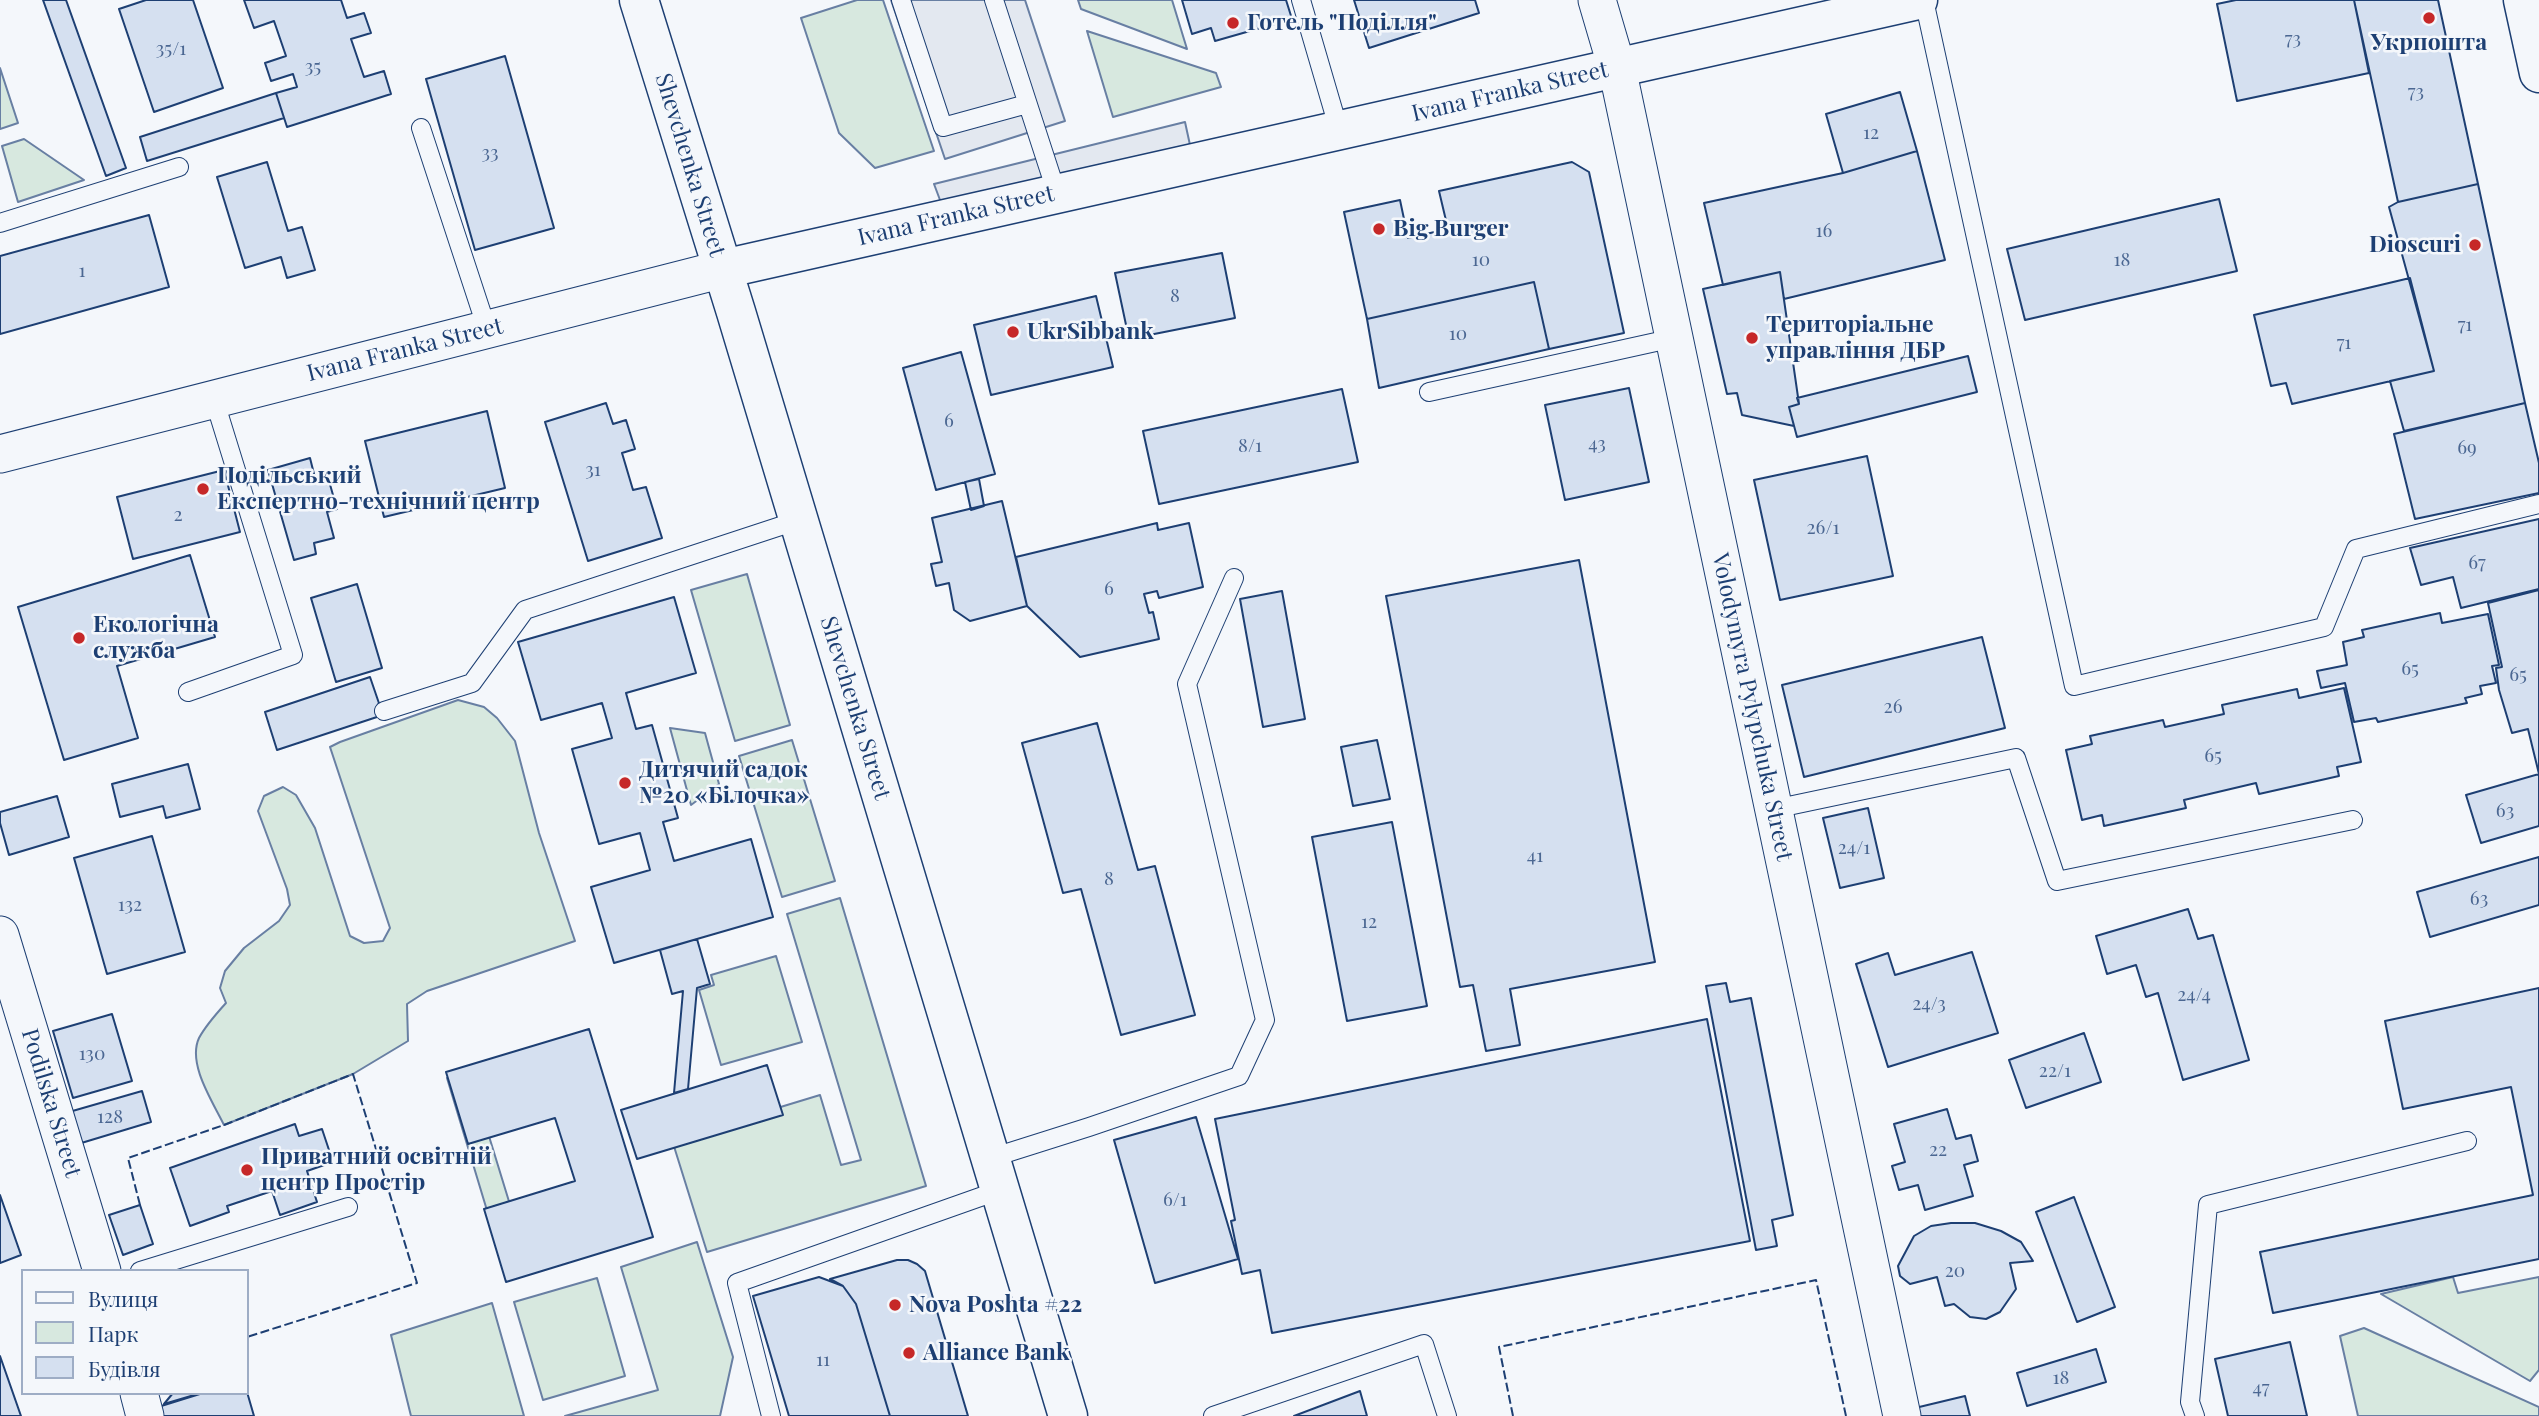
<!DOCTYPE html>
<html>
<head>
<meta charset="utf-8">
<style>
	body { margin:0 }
	#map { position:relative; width:2539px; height:1416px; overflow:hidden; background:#f4f7fb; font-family:"Playfair Display",serif }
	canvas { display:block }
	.legend { position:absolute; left:21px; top:1269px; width:228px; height:126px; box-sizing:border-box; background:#f4f7fb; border:2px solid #9eadc5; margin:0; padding:9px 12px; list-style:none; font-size:21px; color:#1d3f73 }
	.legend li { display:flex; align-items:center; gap:14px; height:35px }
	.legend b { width:35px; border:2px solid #9eadc5 }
</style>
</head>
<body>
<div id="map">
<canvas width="2539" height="1416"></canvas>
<ul class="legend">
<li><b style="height:9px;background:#f4f7fb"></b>Вулиця</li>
<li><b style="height:19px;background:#d7e8df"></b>Парк</li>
<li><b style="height:19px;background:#d5e0f0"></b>Будівля</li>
</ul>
</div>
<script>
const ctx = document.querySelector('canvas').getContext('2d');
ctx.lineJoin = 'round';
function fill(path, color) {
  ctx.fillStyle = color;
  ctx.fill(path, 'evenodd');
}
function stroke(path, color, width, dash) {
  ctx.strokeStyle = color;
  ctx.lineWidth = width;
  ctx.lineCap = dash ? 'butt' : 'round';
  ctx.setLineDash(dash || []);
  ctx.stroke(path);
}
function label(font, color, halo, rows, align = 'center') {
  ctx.font = font + ' "Playfair Display",serif';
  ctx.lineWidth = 5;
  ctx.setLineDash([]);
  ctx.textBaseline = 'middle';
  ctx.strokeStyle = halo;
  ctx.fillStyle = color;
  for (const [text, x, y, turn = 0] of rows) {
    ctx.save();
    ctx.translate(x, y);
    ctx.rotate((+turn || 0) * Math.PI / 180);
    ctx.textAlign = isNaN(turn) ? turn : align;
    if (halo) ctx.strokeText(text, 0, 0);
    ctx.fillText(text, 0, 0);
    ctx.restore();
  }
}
const green = new Path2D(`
	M 857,0 L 883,0 L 934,151 L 875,168 L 839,133 L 801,18 Z
	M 1078,0 L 1172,0 L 1187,49 L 1081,9 Z
	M 1087,31 L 1216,73 L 1221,87 L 1113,117 Z
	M 0,68 L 18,123 L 0,129 Z
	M 24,139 L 84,180 L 18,202 L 2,146 Z
	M 747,574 L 790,725 L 735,741 L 691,590 Z
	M 458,700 L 484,707 L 497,718 L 515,741 L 539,833 L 575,941 L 427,991 L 407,1004 L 408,1041 L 353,1074 L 224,1125 C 213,1102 187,1064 199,1038 C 206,1025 216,1014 226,1003 L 220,988 L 225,971 L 244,948 L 279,921 L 290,905 L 287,889 L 258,811 L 264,796 L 283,787 L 296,795 L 315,828 L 350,936 L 364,943 L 383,941 L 390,928 L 330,747 L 340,742 Z
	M 670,728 L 705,733 L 719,784 L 691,805 Z
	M 792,740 L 835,881 L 782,897 L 739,756 Z
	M 840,898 L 926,1186 L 707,1252 L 672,1140 L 820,1095 L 841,1165 L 861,1160 L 787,914 Z
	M 776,956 L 802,1042 L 721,1065 L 699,990 L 714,985 L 711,975 Z
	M 469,1071 L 515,1221 L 492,1227 L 447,1078 Z
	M 697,1242 L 733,1357 L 720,1416 L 565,1416 L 658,1390 L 621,1267 Z
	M 2453,1277 L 2458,1293 L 2539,1277 L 2539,1370 L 2530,1381 L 2381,1294 Z
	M 597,1278 L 625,1376 L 543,1400 L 514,1302 Z
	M 492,1303 L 524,1416 L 411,1416 L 391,1335 Z
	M 2364,1328 L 2539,1407 L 2539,1416 L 2358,1416 L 2340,1336 Z`);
fill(green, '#d7e8df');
stroke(green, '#687fa3', 2);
const parking = new Path2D(`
	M 891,0 L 1025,0 L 1065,121 L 945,159 Z
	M 1185,122 L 1190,145 L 943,208 L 934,184 Z`);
fill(parking, '#e3e8f0');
stroke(parking, '#687fa3', 2);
const building = new Path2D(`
	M 43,0 L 66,0 L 126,168 L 106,176 Z
	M 146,0 L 193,0 L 223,88 L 154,112 L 119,9 Z
	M 244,0 L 341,0 L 347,18 L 364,13 L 371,33 L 351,39 L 364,77 L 384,71 L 391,94 L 287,127 L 276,93 L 297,87 L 293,74 L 271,81 L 265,63 L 286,56 L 274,21 L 254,28 Z
	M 1182,0 L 1286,0 L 1292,19 L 1215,41 L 1211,28 L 1192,34 Z
	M 1354,0 L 1475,0 L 1479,13 L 1369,48 Z
	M 2236,0 L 2354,0 L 2369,73 L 2237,101 L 2217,4 Z
	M 2354,0 L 2438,0 L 2478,184 L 2398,202 Z
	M 505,56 L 554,228 L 475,250 L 426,79 Z
	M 1900,92 L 1917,151 L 1843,173 L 1826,114 Z
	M 276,93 L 284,118 L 147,161 L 140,137 Z
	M 1917,151 L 1945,260 L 1784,299 L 1780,272 L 1723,285 L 1704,203 L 1843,173 Z
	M 267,162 L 288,231 L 302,227 L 315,270 L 287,278 L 281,257 L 245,268 L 217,177 Z
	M 1572,162 L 1589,172 L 1624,333 L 1549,349 L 1534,282 L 1367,319 L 1344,212 L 1400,200 L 1408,238 L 1448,229 L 1439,191 Z
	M 2478,184 L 2525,403 L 2404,431 L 2390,381 L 2434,371 L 2389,207 L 2398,202 Z
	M 2219,199 L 2237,271 L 2025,320 L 2007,249 Z
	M 149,215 L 169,287 L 0,334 L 0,256 Z
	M 1222,253 L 1235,318 L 1129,339 L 1115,273 Z
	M 1780,272 L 1799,404 L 1789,407 L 1794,426 L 1742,415 L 1737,393 L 1727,394 L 1703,289 Z
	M 2410,278 L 2434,371 L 2292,404 L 2286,383 L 2271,386 L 2254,315 Z
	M 1534,282 L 1549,349 L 1379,388 L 1367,319 Z
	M 1096,296 L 1113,367 L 991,395 L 974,325 Z
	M 961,352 L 995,474 L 936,490 L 903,368 Z
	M 1968,356 L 1977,392 L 1797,437 L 1789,407 L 1799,404 L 1797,398 Z
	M 1629,388 L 1649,482 L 1565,500 L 1545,405 Z
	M 1342,389 L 1358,462 L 1159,504 L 1143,431 Z
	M 606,403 L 613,424 L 626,420 L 635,449 L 622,453 L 633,490 L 646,487 L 662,538 L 588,561 L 545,422 Z
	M 2525,403 L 2539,463 L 2539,493 L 2415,519 L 2394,434 Z
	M 487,411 L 505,488 L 384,517 L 365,441 Z
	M 1867,456 L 1893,576 L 1780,600 L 1754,480 Z
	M 310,458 L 315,478 L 327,474 L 337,509 L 327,512 L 334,538 L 314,543 L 316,554 L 294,560 L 268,470 Z
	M 224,470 L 240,532 L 133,559 L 117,497 Z
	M 979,479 L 984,506 L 971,510 L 965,482 Z
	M 1002,501 L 1027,606 L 970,621 L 954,610 L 949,583 L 936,586 L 931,564 L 942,562 L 932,518 Z
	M 2539,519 L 2539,589 L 2461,608 L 2453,577 L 2421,585 L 2410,548 Z
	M 1157,523 L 1158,530 L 1189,523 L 1203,587 L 1159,598 L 1157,591 L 1144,594 L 1149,613 L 1153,612 L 1159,639 L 1080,657 L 1027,606 L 1016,557 Z
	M 190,555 L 215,637 L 117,666 L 138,738 L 64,760 L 18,607 Z
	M 1579,560 L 1655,962 L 1510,989 L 1520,1045 L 1486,1051 L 1473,985 L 1460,987 L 1386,596 Z
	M 357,584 L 382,668 L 336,682 L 311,598 Z
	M 2539,590 L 2539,774 L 2528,729 L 2512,733 L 2499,690 L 2496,668 L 2502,667 L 2488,603 Z
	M 1282,591 L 1305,719 L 1263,727 L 1240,599 Z
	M 674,597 L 696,673 L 626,693 L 636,729 L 652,725 L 678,818 L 663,822 L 674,861 L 751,839 L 773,917 L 614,963 L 591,887 L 650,870 L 640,833 L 599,844 L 572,749 L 612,738 L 602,703 L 541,720 L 518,642 Z
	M 2440,613 L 2442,623 L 2488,614 L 2499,665 L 2492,666 L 2496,683 L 2480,686 L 2482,694 L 2465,698 L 2467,703 L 2378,722 L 2376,718 L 2354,722 L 2345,683 L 2321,688 L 2317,671 L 2347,665 L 2343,642 L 2364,637 L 2362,630 Z
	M 1982,637 L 2005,728 L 1804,777 L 1782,685 Z
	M 370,677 L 383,715 L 277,750 L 265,712 Z
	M 2344,688 L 2361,762 L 2337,767 L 2339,776 L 2259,794 L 2256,783 L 2184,800 L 2186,808 L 2104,826 L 2102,815 L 2082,820 L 2066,750 L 2092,744 L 2090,736 L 2163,720 L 2165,727 L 2224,714 L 2222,705 L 2297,689 L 2299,698 Z
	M 1097,723 L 1138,870 L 1155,866 L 1195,1015 L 1121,1035 L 1081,889 L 1063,893 L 1022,743 Z
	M 1377,740 L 1390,799 L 1353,806 L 1341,747 Z
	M 188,764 L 200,809 L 166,818 L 163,806 L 120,817 L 112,784 Z
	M 2539,774 L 2539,826 L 2481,843 L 2466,795 Z
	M 57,796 L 69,837 L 9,855 L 0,823 L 0,812 Z
	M 1868,808 L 1884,878 L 1840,888 L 1823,818 Z
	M 1392,822 L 1427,1006 L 1347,1021 L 1312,837 Z
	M 152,836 L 185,952 L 107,974 L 74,858 Z
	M 2539,857 L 2539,905 L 2430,937 L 2417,892 Z
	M 2188,909 L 2198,939 L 2213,935 L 2249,1060 L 2183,1080 L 2158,993 L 2146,997 L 2136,965 L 2107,974 L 2096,936 Z
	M 697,939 L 710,984 L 697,988 L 688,1089 L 674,1093 L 683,991 L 672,994 L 660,950 Z
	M 1972,952 L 1998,1033 L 1888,1067 L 1856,964 L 1888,953 L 1895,975 Z
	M 1726,983 L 1730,1002 L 1751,998 L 1793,1215 L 1772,1220 L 1777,1246 L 1756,1250 L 1706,986 Z
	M 2539,988 L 2539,1259 L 2273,1313 L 2260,1252 L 2533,1195 L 2511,1087 L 2403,1109 L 2385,1021 Z
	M 112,1014 L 132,1081 L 73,1098 L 53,1031 Z
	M 1707,1019 L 1750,1241 L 1272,1333 L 1260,1270 L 1242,1274 L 1231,1221 L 1235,1220 L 1215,1119 Z
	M 589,1029 L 653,1237 L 506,1282 L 484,1209 L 575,1181 L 555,1118 L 468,1144 L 446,1072 Z
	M 2084,1033 L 2101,1082 L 2026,1108 L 2009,1060 Z
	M 767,1065 L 783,1115 L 637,1159 L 621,1110 Z
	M 142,1091 L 151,1122 L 78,1144 L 69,1112 Z
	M 1947,1109 L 1956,1139 L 1971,1135 L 1978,1161 L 1964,1165 L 1973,1196 L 1925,1210 L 1918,1185 L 1899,1190 L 1892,1166 L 1905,1162 L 1894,1124 Z
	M 1196,1117 L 1238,1259 L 1155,1283 L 1114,1140 Z
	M 295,1124 L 299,1136 L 322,1129 L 333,1162 L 307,1171 L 317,1202 L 280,1215 L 272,1191 L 227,1206 L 229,1212 L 190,1226 L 170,1168 Z
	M 0,1195 L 21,1255 L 0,1263 Z
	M 2074,1197 L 2115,1307 L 2077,1322 L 2036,1212 Z
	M 140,1205 L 153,1244 L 123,1255 L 109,1215 Z
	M 1951,1223 L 1975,1223 L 2001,1231 L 2021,1242 L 2033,1261 L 2010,1263 L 2016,1289 L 2000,1312 L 1986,1319 L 1970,1317 L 1954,1304 L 1945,1306 L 1937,1277 L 1910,1284 L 1900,1276 L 1898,1266 L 1914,1236 L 1931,1226 Z
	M 897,1260 L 908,1260 L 917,1264 L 925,1271 L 968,1416 L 890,1416 L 856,1304 L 843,1286 L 830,1279 Z
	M 819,1277 L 843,1286 L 856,1304 L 890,1416 L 789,1416 L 753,1296 Z
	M 2290,1342 L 2307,1416 L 2228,1416 L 2215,1359 Z
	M 2096,1349 L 2106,1382 L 2027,1406 L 2017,1373 Z
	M 0,1356 L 21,1416 L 0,1416 Z
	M 1360,1391 L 1367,1416 L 1294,1416 Z
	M 247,1392 L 254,1416 L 161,1416 L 158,1407 L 203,1393 Z
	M 173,1393 L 201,1393 L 164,1404 Z
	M 1965,1396 L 1970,1416 L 1917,1416 L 1915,1408 Z`);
fill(building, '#d5e0f0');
stroke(building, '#1d3f73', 2);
const lane = new Path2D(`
	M 901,0 L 943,127 L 1027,104
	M 994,0 L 1057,194
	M 1301,0 L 1339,130
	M 1924,0 L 2074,686 L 2324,627 L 2356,549 L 2539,504
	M 421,128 L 487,329
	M 0,223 L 179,167
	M 1429,392 L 1674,338
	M 188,692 L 293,655 L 214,399
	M 384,711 L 472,683 L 525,610 L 799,520
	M 1774,809 L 2016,758 L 2057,881 L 2353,820
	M 991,1158 L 1089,1127 L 1239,1076 L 1265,1020 L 1187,684 L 1234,578
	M 140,1271 L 348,1207
	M 771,1416 L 737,1283 L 1000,1190
	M 1213,1416 L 1424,1344 L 1447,1416
	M 2195,1416 L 2190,1402 L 2208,1205 L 2467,1141`);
const street = new Path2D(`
	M 1597,0 L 1617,68 L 1902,1416
	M 0,454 L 723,269
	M 0,935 L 102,1271
	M 139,1393 L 145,1416`);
const secondary = new Path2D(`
	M 639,0 L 736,312 L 1068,1416
	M 2523,0 L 2539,73
	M 723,269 L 1918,0`);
stroke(lane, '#1d3f73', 20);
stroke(street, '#1d3f73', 39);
stroke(secondary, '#1d3f73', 41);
stroke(lane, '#f4f7fb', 18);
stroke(street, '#f4f7fb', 37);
stroke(secondary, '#f4f7fb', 38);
stroke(new Path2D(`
	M 140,1205 L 128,1158 L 224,1125 L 353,1074 L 417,1283 L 247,1337
	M 1513,1416 L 1499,1347 L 1816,1280 L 1846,1416`), '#1d3f73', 2, [9, 3.5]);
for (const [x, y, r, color] of [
	[2429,18,7,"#c62828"],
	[1233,23,7,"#c62828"],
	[1379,229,7,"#c62828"],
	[2475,245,7,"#c62828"],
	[1013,332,7,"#c62828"],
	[1752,338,7,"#c62828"],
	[203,489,7,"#c62828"],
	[79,638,7,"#c62828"],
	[625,783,7,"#c62828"],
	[247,1170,7,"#c62828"],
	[895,1305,7,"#c62828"],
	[909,1353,7,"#c62828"]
]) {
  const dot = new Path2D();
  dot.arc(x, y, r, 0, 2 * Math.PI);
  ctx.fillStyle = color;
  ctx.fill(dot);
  stroke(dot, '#f4f7fb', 2.5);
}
label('19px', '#4b6792', null, [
	["73",2293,39],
	["35/1",171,49],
	["35",313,67],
	["73",2416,92],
	["12",1871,133],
	["33",490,153],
	["16",1824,231],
	["10",1481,260],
	["18",2122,260],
	["1",82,271],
	["8",1175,296],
	["71",2465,325],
	["10",1458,334],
	["71",2344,343],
	["6",949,421],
	["43",1597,444],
	["8/1",1250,446],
	["69",2467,448],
	["31",593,470],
	["2",178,515],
	["26/1",1823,528],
	["67",2477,563],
	["6",1109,589],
	["65",2410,669],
	["65",2518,675],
	["26",1893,707],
	["65",2213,756],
	["63",2505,811],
	["24/1",1854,848],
	["41",1535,856],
	["8",1109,879],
	["63",2479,899],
	["132",130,905],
	["12",1369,922],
	["24/4",2194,995],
	["24/3",1929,1004],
	["130",92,1054],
	["22/1",2055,1071],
	["128",110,1117],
	["22",1938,1150],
	["6/1",1175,1200],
	["20",1955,1271],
	["11",823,1360],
	["18",2061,1378],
	["47",2261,1388]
]);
label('bold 23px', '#1d3f73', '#f4f7fb', [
	["Готель \"Поділля\"",1247,23],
	["Укрпошта",2429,43,"center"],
	["Big Burger",1393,229],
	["Dioscuri",2461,245,"right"],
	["Територіальне",1766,325],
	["управління ДБР",1766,351],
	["UkrSibbank",1027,332],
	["Подільський",217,476],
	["Експертно-технічний центр",217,502],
	["Екологічна",93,625],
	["служба",93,651],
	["Дитячий садок",639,770],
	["№20 «Білочка»",639,796],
	["Приватний освітній",261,1157],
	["центр Простір",261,1183],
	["Nova Poshta #22",909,1305],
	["Alliance Bank",923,1353]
], 'left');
label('23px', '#1d3f73', '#f4f7fb', [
	["Ivana Franka Street",1510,92,-13],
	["Shevchenka Street",690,165,73],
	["Ivana Franka Street",956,216,-13],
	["Ivana Franka Street",405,350,-14],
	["Volodymyra Pylypchuka Street",1752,707,78],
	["Shevchenka Street",855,708,73],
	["Podilska Street",51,1103,73]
]);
</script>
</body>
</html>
